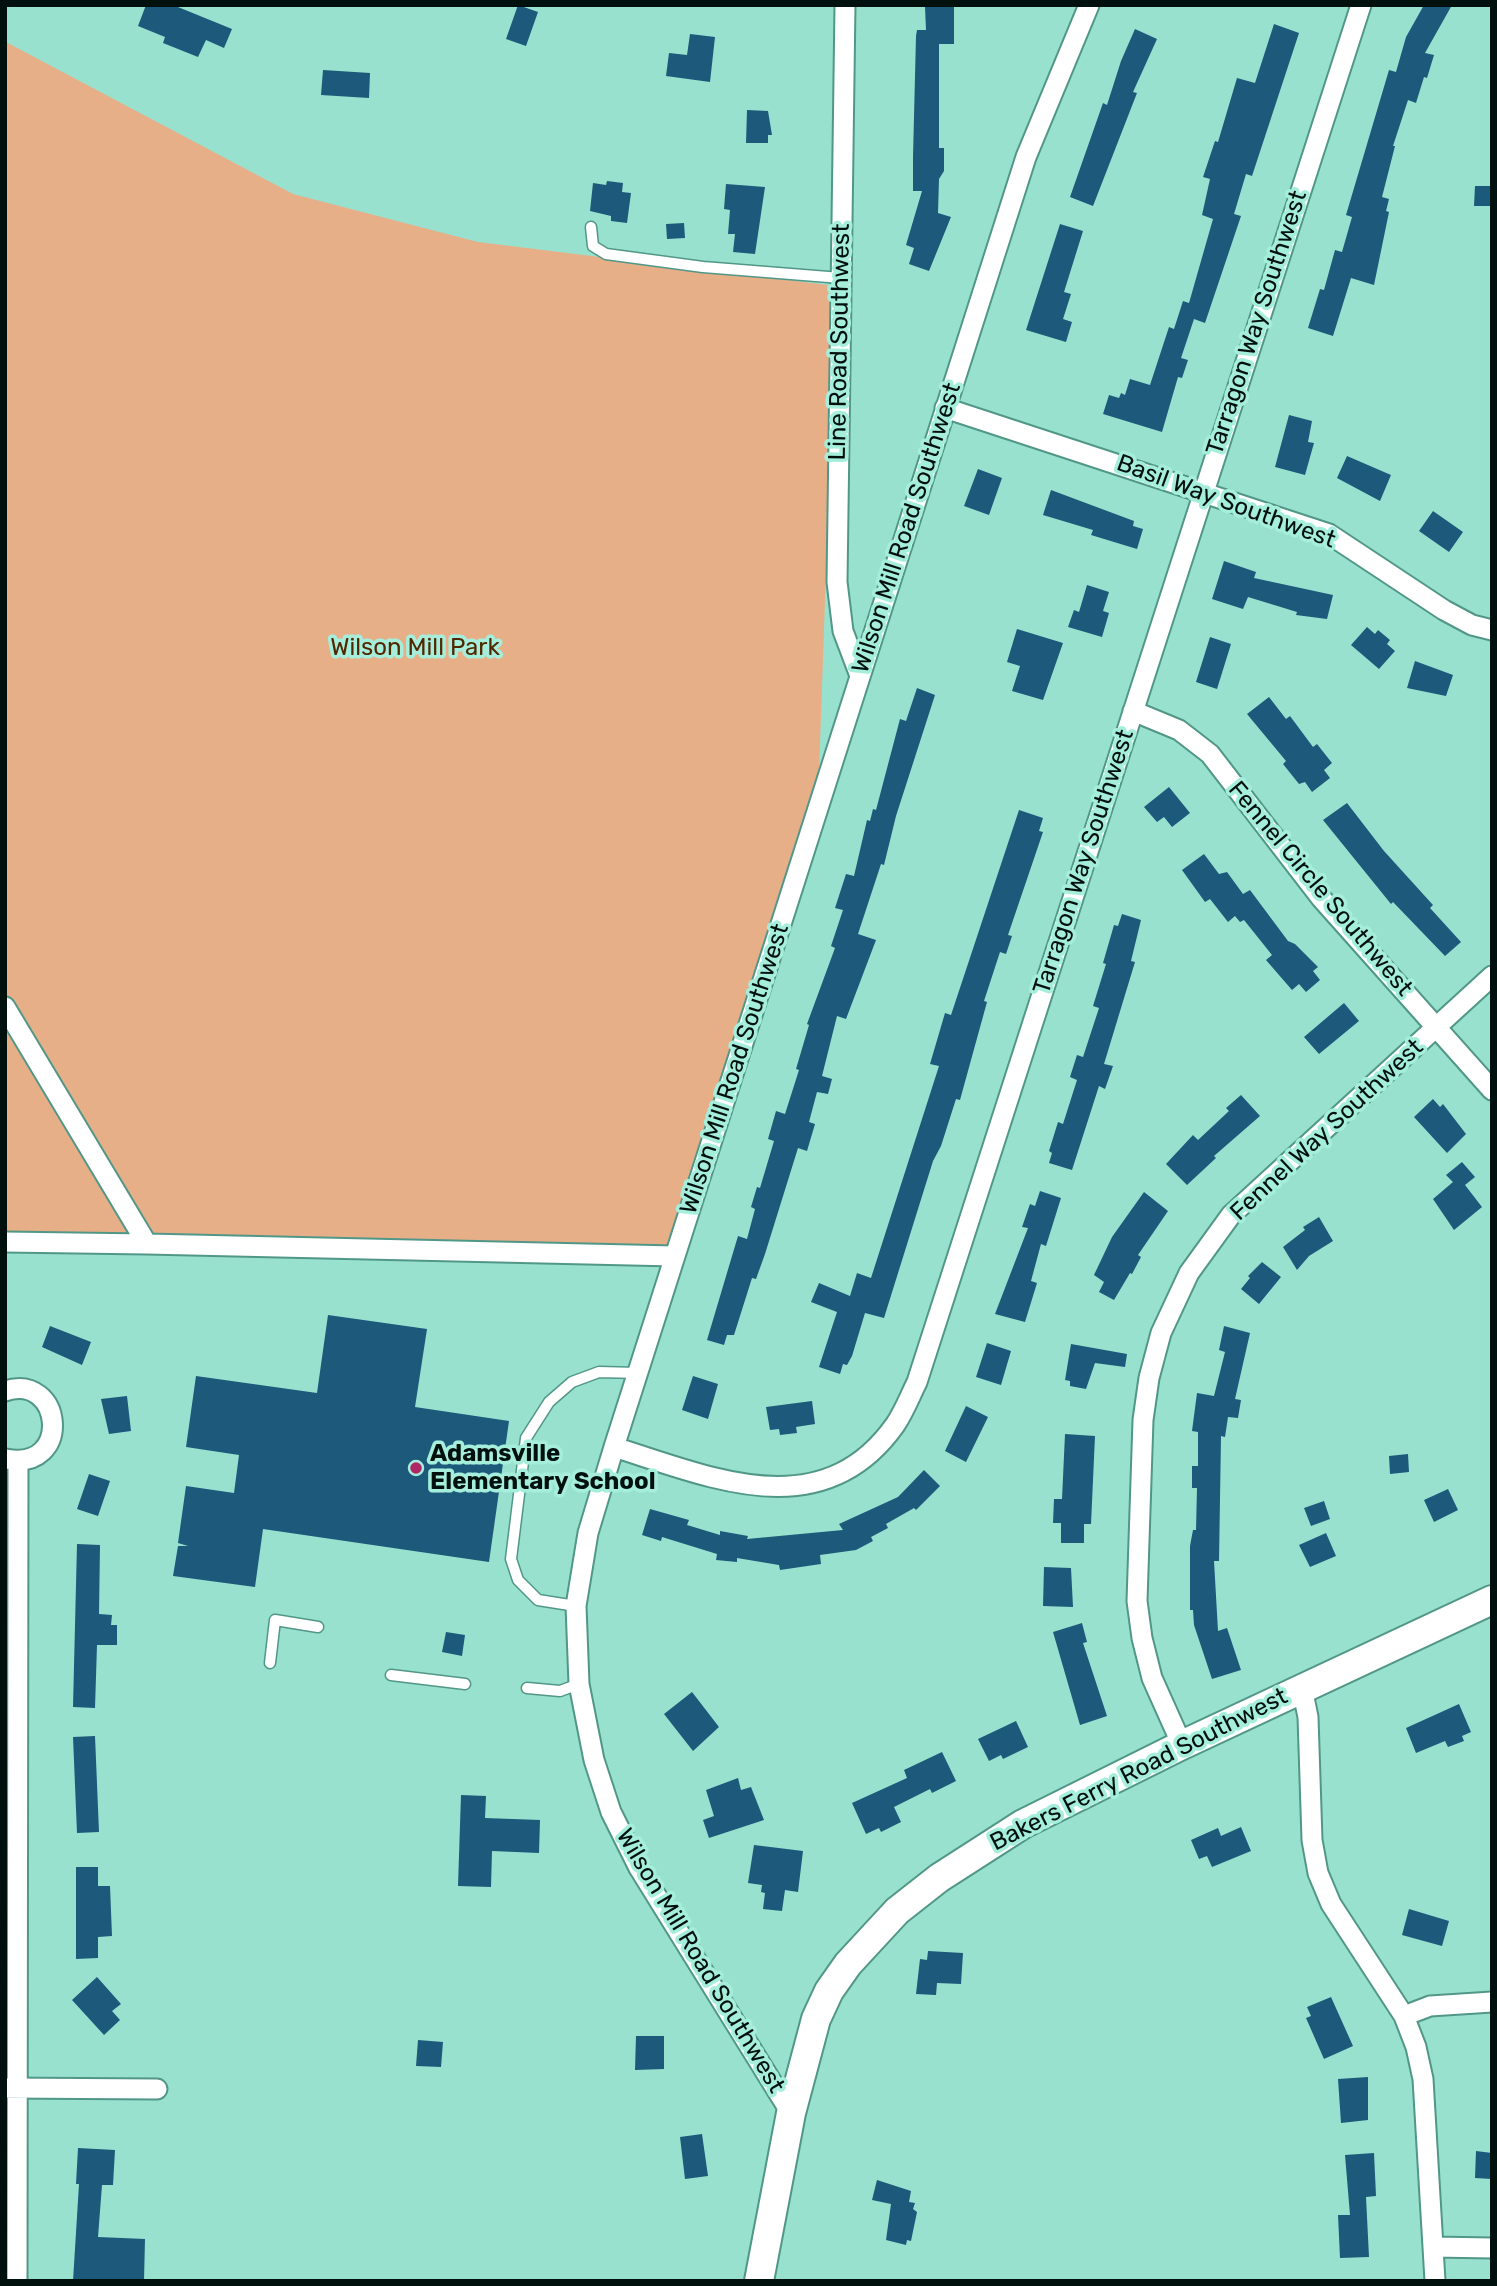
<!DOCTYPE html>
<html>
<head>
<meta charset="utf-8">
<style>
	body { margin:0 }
	#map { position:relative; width:1497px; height:2286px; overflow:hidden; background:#99e1cf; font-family:Rubik,sans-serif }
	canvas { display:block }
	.frame { position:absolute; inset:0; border:7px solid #00110d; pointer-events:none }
</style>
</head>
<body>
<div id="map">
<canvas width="1497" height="2286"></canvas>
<div class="frame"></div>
</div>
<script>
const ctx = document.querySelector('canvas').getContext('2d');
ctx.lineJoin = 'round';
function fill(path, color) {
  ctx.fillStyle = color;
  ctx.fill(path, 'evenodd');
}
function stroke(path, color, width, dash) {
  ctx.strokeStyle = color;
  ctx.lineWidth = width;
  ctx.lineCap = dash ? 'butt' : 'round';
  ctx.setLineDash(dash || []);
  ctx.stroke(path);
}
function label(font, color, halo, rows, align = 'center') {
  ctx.font = font + ' Rubik,sans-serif';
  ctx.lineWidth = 7;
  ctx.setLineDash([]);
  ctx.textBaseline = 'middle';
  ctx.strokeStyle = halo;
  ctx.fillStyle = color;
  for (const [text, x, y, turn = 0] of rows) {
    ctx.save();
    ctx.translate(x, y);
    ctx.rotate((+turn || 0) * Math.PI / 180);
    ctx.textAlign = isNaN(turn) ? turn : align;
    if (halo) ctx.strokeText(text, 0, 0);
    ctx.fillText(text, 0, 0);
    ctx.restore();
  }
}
fill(new Path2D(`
	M 5,5 L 6,42 L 293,194 L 478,242 L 836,286 L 818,801 L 674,1265 L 5,1246 Z`), '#e6af87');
fill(new Path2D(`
	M 146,5 L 173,5 L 232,29 L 224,48 L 206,40 L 198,57 L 163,43 L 165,37 L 138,26 Z
	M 518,5 L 538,12 L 526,46 L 506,39 Z
	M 1424,5 L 1452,5 L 1425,53 L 1434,55 L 1427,78 L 1424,77 L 1416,103 L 1408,100 L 1393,146 L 1395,146 L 1382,197 L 1389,199 L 1386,211 L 1389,212 L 1374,285 L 1351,278 L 1333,336 L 1308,328 L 1320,289 L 1324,290 L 1335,250 L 1342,252 L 1352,217 L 1346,215 L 1389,70 L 1396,72 L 1406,37 Z
	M 925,7 L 954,7 L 954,44 L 939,44 L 939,148 L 944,148 L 944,171 L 939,179 L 938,213 L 951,217 L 929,271 L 909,264 L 914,248 L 906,245 L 922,191 L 913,191 L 913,157 L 916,36 L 917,30 L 926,30 Z
	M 1274,24 L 1299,33 L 1252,176 L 1246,174 L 1234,214 L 1241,216 L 1205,323 L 1194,319 L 1181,358 L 1188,360 L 1182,378 L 1178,377 L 1162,432 L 1103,414 L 1109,395 L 1119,398 L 1121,393 L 1125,395 L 1130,379 L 1150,385 L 1169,327 L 1174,329 L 1183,301 L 1189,303 L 1213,219 L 1202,215 L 1210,179 L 1203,177 L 1215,141 L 1218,142 L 1237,78 L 1255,83 Z
	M 1135,29 L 1157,39 L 1133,92 L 1137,93 L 1093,206 L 1070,197 L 1103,103 L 1107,105 L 1121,61 Z
	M 690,34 L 715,37 L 710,82 L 666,76 L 669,53 L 687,55 Z
	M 323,70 L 370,73 L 369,98 L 321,95 Z
	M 747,110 L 768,111 L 772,135 L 768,135 L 768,143 L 746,143 Z
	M 607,181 L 623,183 L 622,192 L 631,193 L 627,223 L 611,221 L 611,216 L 590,211 L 593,183 L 606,185 Z
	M 726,184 L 765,187 L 755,254 L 733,252 L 735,234 L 728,234 L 730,210 L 724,209 Z
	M 1475,186 L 1492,186 L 1492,206 L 1474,206 Z
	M 684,223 L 685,238 L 667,239 L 666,224 Z
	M 1060,224 L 1083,231 L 1064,292 L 1071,294 L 1063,319 L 1072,322 L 1066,342 L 1026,330 Z
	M 1289,415 L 1312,421 L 1308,442 L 1314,443 L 1305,475 L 1275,467 Z
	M 1347,456 L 1391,475 L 1380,501 L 1337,478 Z
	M 978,469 L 1002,478 L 989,515 L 964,506 Z
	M 1051,490 L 1134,521 L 1133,526 L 1143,529 L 1137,549 L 1091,535 L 1093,530 L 1043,515 Z
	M 1433,511 L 1463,532 L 1449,552 L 1419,531 Z
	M 1224,561 L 1256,572 L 1254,578 L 1333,595 L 1327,619 L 1296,615 L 1297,612 L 1248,597 L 1243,609 L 1212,599 Z
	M 1087,585 L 1109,592 L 1103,611 L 1109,613 L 1102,637 L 1068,627 L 1074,610 L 1079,612 Z
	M 1367,627 L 1375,634 L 1378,630 L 1390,640 L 1387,644 L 1395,651 L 1379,669 L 1351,645 Z
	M 1017,629 L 1063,643 L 1043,700 L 1012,691 L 1020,666 L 1007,662 Z
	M 1210,637 L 1231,644 L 1217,689 L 1196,682 Z
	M 1415,661 L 1453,675 L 1446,696 L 1407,688 Z
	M 917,688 L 935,695 L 896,816 L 884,865 L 881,864 L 858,934 L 876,940 L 846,1019 L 837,1016 L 822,1076 L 832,1079 L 828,1094 L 817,1092 L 809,1122 L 815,1124 L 807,1151 L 798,1148 L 765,1254 L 756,1279 L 752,1278 L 734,1335 L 727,1335 L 724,1345 L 707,1340 L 738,1236 L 747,1239 L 755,1209 L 751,1207 L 757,1187 L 760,1188 L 774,1141 L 768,1139 L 776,1111 L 785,1114 L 799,1070 L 796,1069 L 809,1025 L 807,1024 L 835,948 L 831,946 L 843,910 L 835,908 L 846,874 L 854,876 L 867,820 L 870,821 L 873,809 L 876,810 L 900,719 L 906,721 Z
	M 1269,697 L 1286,719 L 1290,716 L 1313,747 L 1317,744 L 1332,763 L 1324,770 L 1330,778 L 1312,792 L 1305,782 L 1299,784 L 1283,764 L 1286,761 L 1247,714 Z
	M 1169,787 L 1190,813 L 1172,827 L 1164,817 L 1157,822 L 1144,807 Z
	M 1347,803 L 1384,851 L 1433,905 L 1430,908 L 1461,942 L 1445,956 L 1393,902 L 1391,904 L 1323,820 Z
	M 1019,810 L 1043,818 L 1039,831 L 1043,832 L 1008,935 L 1012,936 L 1006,954 L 1000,952 L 984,1001 L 987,1002 L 960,1100 L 956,1099 L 941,1146 L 933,1161 L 884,1318 L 865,1313 L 852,1356 L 847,1365 L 843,1364 L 840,1374 L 819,1367 L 837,1312 L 811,1302 L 819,1283 L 850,1296 L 857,1273 L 871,1278 L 939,1066 L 930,1064 L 945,1013 L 951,1015 Z
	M 1204,854 L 1219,874 L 1227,872 L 1243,894 L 1250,890 L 1288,941 L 1295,944 L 1318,967 L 1313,971 L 1320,980 L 1306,992 L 1299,984 L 1292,990 L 1266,960 L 1272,955 L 1244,920 L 1240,922 L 1235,916 L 1228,922 L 1210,899 L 1205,902 L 1182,870 Z
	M 1122,914 L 1141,920 L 1131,961 L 1135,962 L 1104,1064 L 1113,1066 L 1105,1089 L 1099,1086 L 1072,1170 L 1049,1163 L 1052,1153 L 1049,1151 L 1058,1122 L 1063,1124 L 1077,1080 L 1070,1077 L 1077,1055 L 1083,1057 L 1099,1008 L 1093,1006 L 1106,964 L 1103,963 L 1114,925 L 1118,926 Z
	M 1344,1003 L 1359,1021 L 1319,1054 L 1304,1037 Z
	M 1241,1095 L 1260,1116 L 1214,1156 L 1216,1158 L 1187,1185 L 1166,1164 L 1193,1135 L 1198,1140 L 1229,1111 L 1226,1108 Z
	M 1433,1099 L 1440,1107 L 1443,1104 L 1466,1134 L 1447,1153 L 1414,1117 Z
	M 1462,1162 L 1475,1177 L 1465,1185 L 1482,1207 L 1454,1230 L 1433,1199 L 1453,1182 L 1446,1175 Z
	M 1040,1191 L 1061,1198 L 1046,1246 L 1041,1244 L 1031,1281 L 1037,1283 L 1025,1322 L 995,1314 L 1028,1228 L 1022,1227 L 1030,1204 L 1035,1206 Z
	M 1144,1192 L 1168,1211 L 1138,1255 L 1141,1257 L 1132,1274 L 1130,1273 L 1114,1300 L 1099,1292 L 1104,1282 L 1094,1275 L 1112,1237 Z
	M 1319,1217 L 1333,1241 L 1309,1256 L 1297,1270 L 1283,1247 L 1305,1230 L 1303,1227 Z
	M 1262,1262 L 1281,1277 L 1259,1304 L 1241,1289 L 1250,1278 L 1248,1276 Z
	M 328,1315 L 427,1329 L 415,1407 L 509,1421 L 489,1562 L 263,1529 L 255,1587 L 173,1576 L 178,1546 L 188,1546 L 178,1543 L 186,1486 L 234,1493 L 239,1455 L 186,1447 L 196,1376 L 317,1393 Z
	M 50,1326 L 91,1342 L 82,1365 L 42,1347 Z
	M 1224,1326 L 1250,1333 L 1235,1399 L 1241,1400 L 1238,1418 L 1228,1417 L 1225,1437 L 1221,1436 L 1219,1561 L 1214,1561 L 1218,1631 L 1227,1628 L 1241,1670 L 1212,1679 L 1194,1625 L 1193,1610 L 1190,1610 L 1190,1546 L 1193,1530 L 1196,1530 L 1197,1488 L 1192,1488 L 1192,1466 L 1198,1466 L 1198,1432 L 1192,1431 L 1197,1393 L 1214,1396 L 1225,1352 L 1219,1350 Z
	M 987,1343 L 1011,1351 L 1001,1385 L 976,1377 Z
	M 1071,1344 L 1127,1354 L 1125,1367 L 1095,1363 L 1086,1389 L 1070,1386 L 1070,1381 L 1065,1380 Z
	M 693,1376 L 718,1384 L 708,1419 L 682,1410 Z
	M 127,1396 L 131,1431 L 109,1434 L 101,1399 Z
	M 812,1401 L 815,1424 L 796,1427 L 797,1433 L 780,1435 L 779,1429 L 770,1430 L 766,1407 Z
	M 966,1406 L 988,1417 L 966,1462 L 945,1451 Z
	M 1065,1434 L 1095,1436 L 1091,1524 L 1084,1524 L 1084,1543 L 1061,1543 L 1061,1523 L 1053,1523 L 1054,1499 L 1062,1499 Z
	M 1408,1454 L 1409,1472 L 1390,1474 L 1389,1456 Z
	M 924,1470 L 940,1486 L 916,1510 L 914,1508 L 886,1524 L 888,1528 L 871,1537 L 873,1541 L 856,1550 L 820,1555 L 821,1564 L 780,1570 L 779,1565 L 737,1558 L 737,1562 L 716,1560 L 717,1554 L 662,1537 L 661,1541 L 642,1535 L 650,1509 L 689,1520 L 687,1525 L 720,1535 L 720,1531 L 748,1536 L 747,1539 L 843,1530 L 839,1524 L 898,1497 Z
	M 89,1474 L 110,1481 L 98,1516 L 77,1509 Z
	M 1448,1489 L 1458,1510 L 1434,1522 L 1424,1500 Z
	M 1324,1501 L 1330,1519 L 1311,1526 L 1304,1508 Z
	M 1326,1533 L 1336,1556 L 1310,1567 L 1299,1545 Z
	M 77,1544 L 100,1545 L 99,1614 L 112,1615 L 111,1625 L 117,1625 L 117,1645 L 97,1645 L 95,1708 L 73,1707 Z
	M 1044,1567 L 1071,1568 L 1073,1607 L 1043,1606 Z
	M 1082,1623 L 1087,1642 L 1083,1643 L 1107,1716 L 1080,1725 L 1053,1632 Z
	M 446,1632 L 465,1635 L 462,1656 L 442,1652 Z
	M 692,1692 L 719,1727 L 693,1751 L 664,1714 Z
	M 1459,1704 L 1471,1732 L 1462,1736 L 1464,1741 L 1448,1747 L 1445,1741 L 1416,1753 L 1406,1728 Z
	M 1016,1721 L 1028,1747 L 1003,1759 L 1001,1755 L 989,1761 L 978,1739 Z
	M 95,1736 L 99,1832 L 77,1833 L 73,1737 Z
	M 942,1752 L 956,1781 L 932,1793 L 930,1789 L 894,1807 L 901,1822 L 881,1832 L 879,1828 L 866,1834 L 852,1803 L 907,1778 L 904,1770 Z
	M 738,1778 L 741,1790 L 751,1787 L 764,1820 L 709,1838 L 703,1820 L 714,1816 L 706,1790 Z
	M 461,1795 L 486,1796 L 485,1818 L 540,1820 L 539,1853 L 492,1851 L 491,1887 L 458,1886 Z
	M 1241,1827 L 1251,1851 L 1212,1867 L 1207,1856 L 1199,1859 L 1191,1840 L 1218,1828 L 1221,1836 Z
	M 754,1845 L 803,1851 L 798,1892 L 785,1890 L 782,1911 L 763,1909 L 765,1893 L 761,1892 L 762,1885 L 748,1883 Z
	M 76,1867 L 98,1867 L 98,1886 L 110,1886 L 112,1936 L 98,1937 L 98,1958 L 76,1959 Z
	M 1409,1909 L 1449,1921 L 1442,1946 L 1402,1935 Z
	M 928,1951 L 963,1953 L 961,1984 L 937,1983 L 936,1995 L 916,1994 L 920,1959 L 927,1960 Z
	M 97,1977 L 121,2004 L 112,2011 L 120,2020 L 104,2035 L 72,2000 Z
	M 1331,1997 L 1353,2046 L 1324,2059 L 1306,2018 L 1311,2016 L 1307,2007 Z
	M 636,2036 L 664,2036 L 664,2069 L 635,2070 Z
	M 418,2040 L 443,2042 L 441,2067 L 416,2066 Z
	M 1368,2077 L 1368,2120 L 1341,2123 L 1338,2079 Z
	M 702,2134 L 708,2176 L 685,2179 L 680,2137 Z
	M 78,2148 L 115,2150 L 113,2185 L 102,2185 L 98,2237 L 145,2239 L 144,2281 L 73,2281 L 79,2184 L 76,2184 Z
	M 1476,2151 L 1492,2153 L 1492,2179 L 1475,2178 Z
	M 1374,2153 L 1376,2196 L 1366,2197 L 1369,2257 L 1340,2258 L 1338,2215 L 1350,2215 L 1345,2155 Z
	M 877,2180 L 911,2191 L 909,2202 L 915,2203 L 913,2209 L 917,2212 L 911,2241 L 907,2240 L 906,2245 L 886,2240 L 891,2204 L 872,2200 Z`), '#1c597a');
const lane = new Path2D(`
	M 591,227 L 593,246 L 606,254 L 703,267 L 841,278
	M 576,1606 L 538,1600 L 518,1580 L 511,1559 L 526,1438 L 549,1402 L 572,1382 L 599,1372 L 638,1373
	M 270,1663 L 275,1620 L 318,1627
	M 391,1675 L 465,1684
	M 527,1688 L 560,1691 L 579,1684`);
const street = new Path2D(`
	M 845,5 L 837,582 L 843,631 L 860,676
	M 945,408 L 1329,534 L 1444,610 L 1472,625 L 1492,630
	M 1133,711 L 1179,730 L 1210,754 L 1321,898 L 1492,1090
	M 5,1007 L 147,1244 L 5,1242
	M 147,1244 L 675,1256
	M 5,1391 C 63,1372 73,1472 6,1459
	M 614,1447 C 710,1477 822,1528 895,1425 C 904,1412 910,1396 917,1382 L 1361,5
	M 1302,1688 L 1308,1717 L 1312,1840 L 1318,1873 L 1331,1904 L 1404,2016 L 1416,2047 L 1423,2079 L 1435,2281
	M 1182,1745 L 1152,1678 L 1142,1638 L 1137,1601 L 1143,1420 L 1149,1378 L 1161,1333 L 1189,1273 L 1231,1215 L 1492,976
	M 1404,2016 L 1430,2006 L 1492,2002
	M 5,2088 L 157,2089
	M 791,2113 L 639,1868 L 611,1812 L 594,1760 L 579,1684 L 576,1606 L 588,1533 L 614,1447 L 1026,157 L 1089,5
	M 1433,2247 L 1492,2248
	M 17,2281 L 18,1461`);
const secondary = new Path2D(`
	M 759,2281 L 791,2113 L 816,2019 L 829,1991 L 848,1964 L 897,1911 L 939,1878 L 1023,1824 L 1182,1745 L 1492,1600`);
stroke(lane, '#519787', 13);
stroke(street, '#519787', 23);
stroke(secondary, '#519787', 32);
stroke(lane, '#fff', 10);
stroke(street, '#fff', 19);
stroke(secondary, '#fff', 28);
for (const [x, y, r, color] of [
	[416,1468,7,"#b02768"]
]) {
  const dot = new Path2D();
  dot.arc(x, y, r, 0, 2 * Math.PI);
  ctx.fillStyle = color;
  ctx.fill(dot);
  stroke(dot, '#a6eedc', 2.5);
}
label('24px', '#00110d', '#a6eedc', [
	["Tarragon Way Southwest",1257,323,-72],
	["Line Road Southwest",840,342,-89],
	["Basil Way Southwest",1226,502,20],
	["Wilson Mill Road Southwest",907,528,-72],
	["Tarragon Way Southwest",1084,862,-72],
	["Fennel Circle Southwest",1320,889,50],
	["Wilson Mill Road Southwest",735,1069,-72],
	["Fennel Way Southwest",1327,1130,-43],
	["Bakers Ferry Road Southwest",1139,1770,-27],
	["Wilson Mill Road Southwest",700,1961,59]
]);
label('24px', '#512700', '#a6eedc', [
	["Wilson Mill Park",415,648]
]);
label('bold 24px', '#00110d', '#a6eedc', [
	["Adamsville",430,1454],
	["Elementary School",430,1482]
], 'left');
</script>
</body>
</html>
